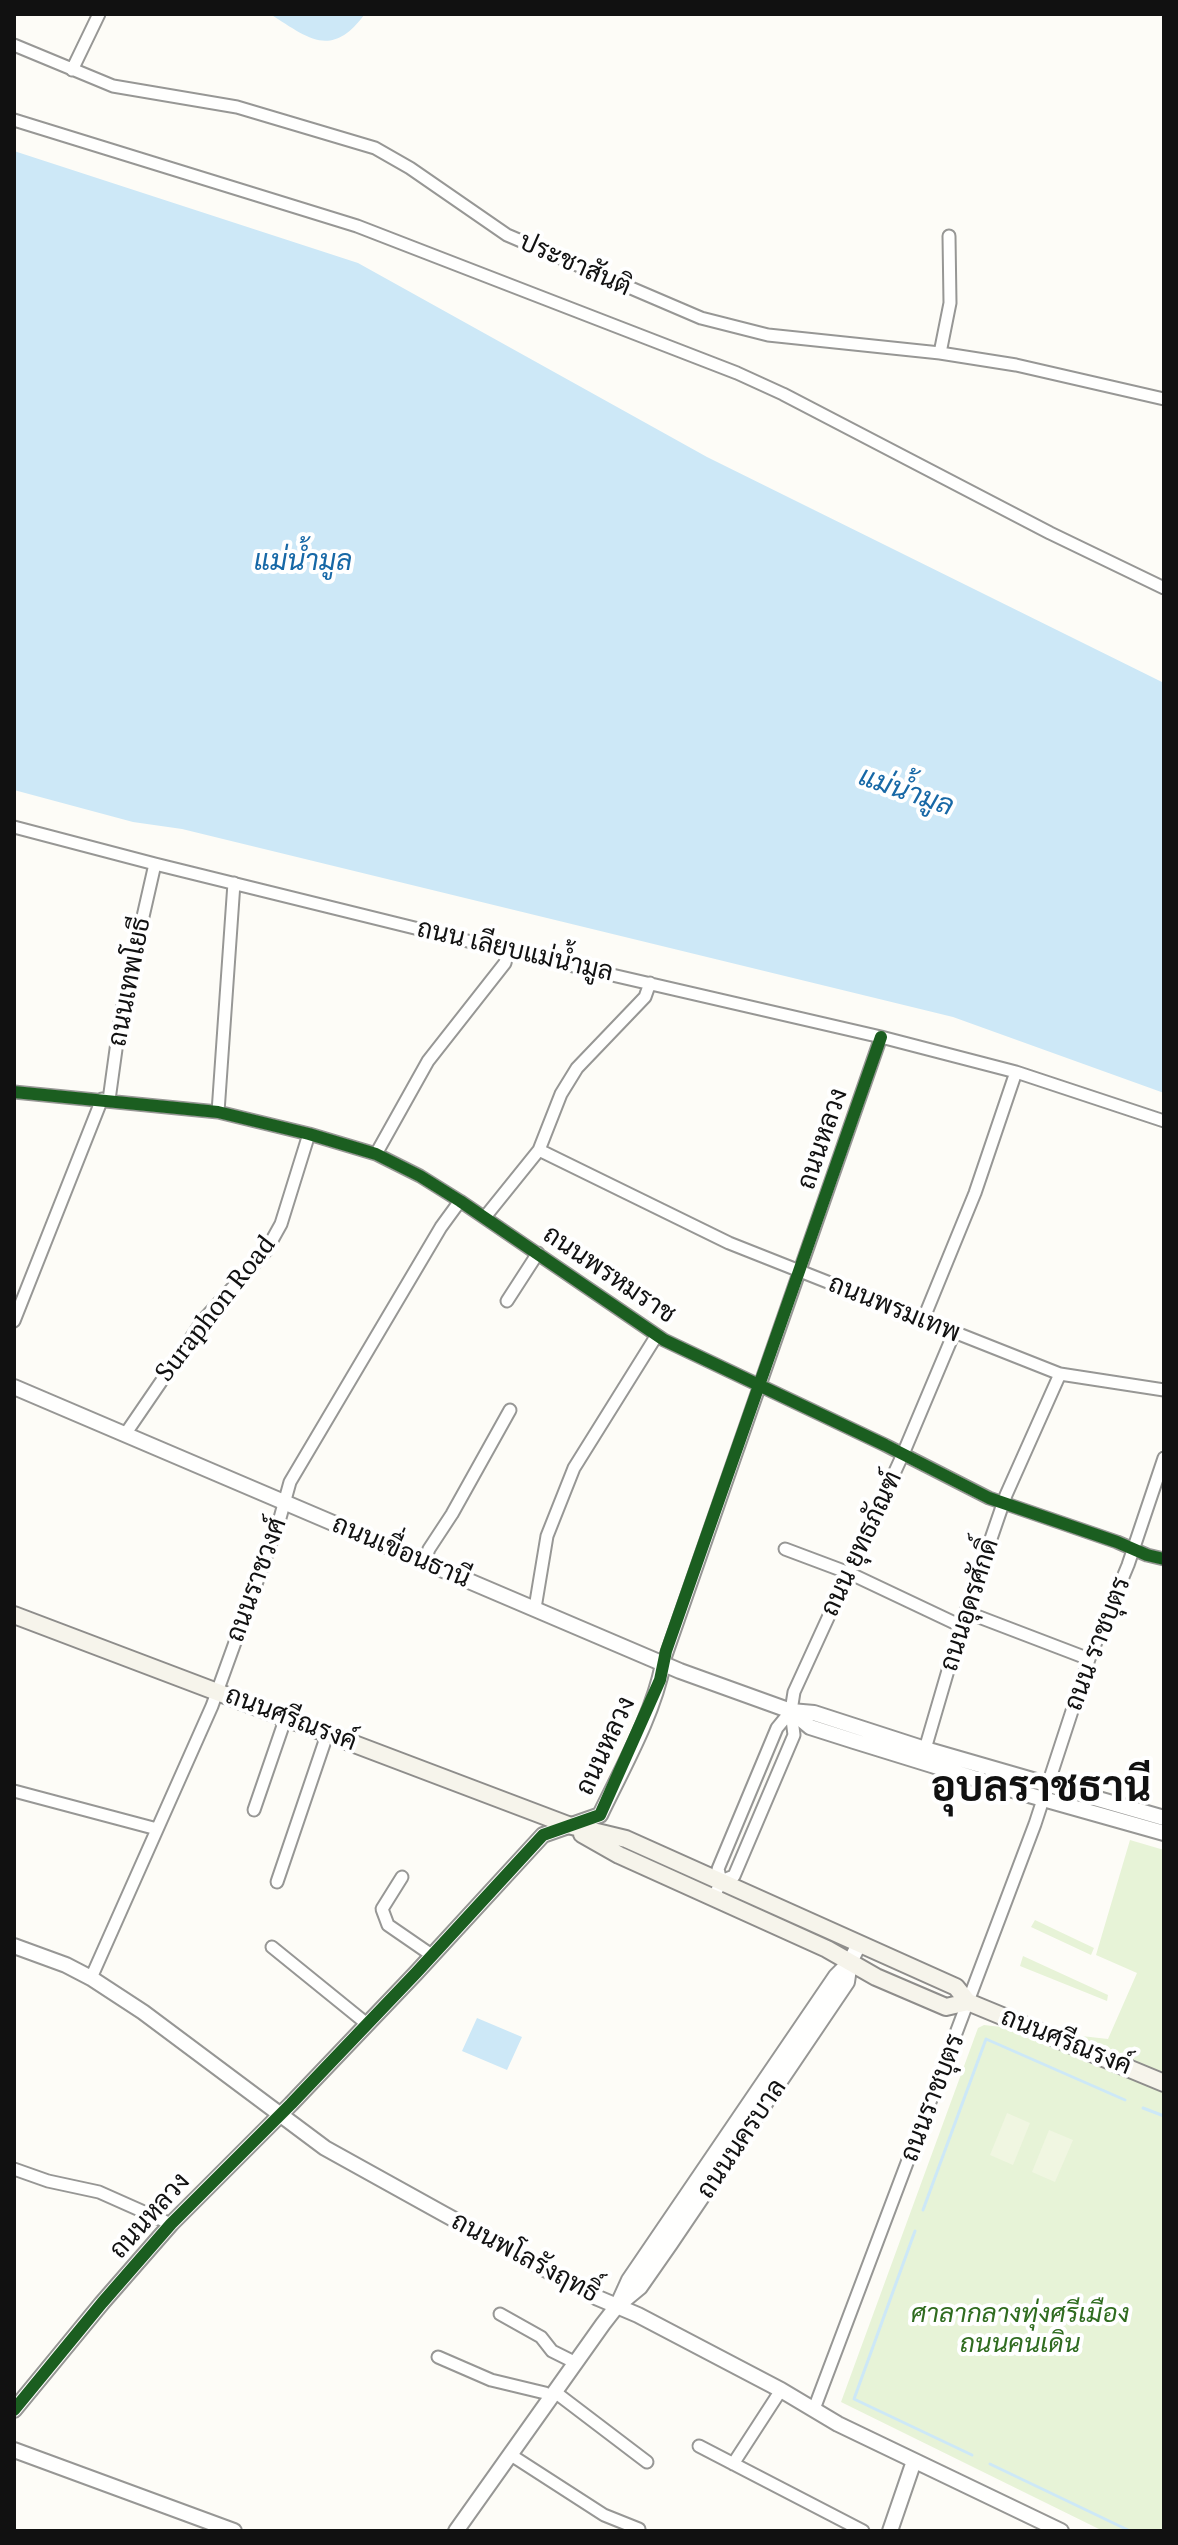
<!DOCTYPE html>
<html>
<head>
<meta charset="utf-8">
<style>
	body { margin:0 }
	#map { position:relative; width:1178px; height:2545px; overflow:hidden; background:#fdfcf7; font-family:"PT Serif",serif }
	canvas { display:block }
	.frame { position:absolute; inset:0; border:16px solid #111; pointer-events:none }
</style>
</head>
<body>
<div id="map">
<canvas width="1178" height="2545"></canvas>
<div class="frame"></div>
</div>
<script>
const ctx = document.querySelector('canvas').getContext('2d');
ctx.lineJoin = 'round';
function fill(path, color) {
  ctx.fillStyle = color;
  ctx.fill(path, 'evenodd');
}
function stroke(path, color, width, dash) {
  ctx.strokeStyle = color;
  ctx.lineWidth = width;
  ctx.lineCap = dash ? 'butt' : 'round';
  ctx.setLineDash(dash || []);
  ctx.stroke(path);
}
function label(font, color, halo, rows, align = 'center') {
  ctx.font = font + ' "PT Serif",Sarabun,serif';
  ctx.lineWidth = 8;
  ctx.setLineDash([]);
  ctx.textBaseline = 'middle';
  ctx.strokeStyle = halo;
  ctx.fillStyle = color;
  for (const [text, x, y, turn = 0] of rows) {
    ctx.save();
    ctx.translate(x, y);
    ctx.rotate((+turn || 0) * Math.PI / 180);
    ctx.textAlign = isNaN(turn) ? turn : align;
    if (halo) ctx.strokeText(text, 0, 0);
    ctx.fillText(text, 0, 0);
    ctx.restore();
  }
}
fill(new Path2D(`
	M 1130,1840 L 1164,1850 L 1164,2531 L 1103,2531 L 841,2402 L 978,2028 L 984,2025 L 1108,2039 L 1137,1973 L 1096,1955 Z
	M 1035,1920 L 1094,1948 L 1091,1955 L 1031,1927 Z
	M 1023,1956 L 1108,1995 L 1107,2001 L 1020,1966 Z`), '#e7f3d7');
fill(new Path2D(`
	M 1007,2113 L 1030,2123 L 1013,2165 L 990,2155 Z
	M 1049,2130 L 1073,2140 L 1055,2182 L 1032,2172 Z`), '#f0f6e1');
fill(new Path2D(`
	M 270,14 L 364,14 L 364,15 C 331,60 307,37 270,14 Z
	M 14,151 L 358,263 L 707,457 L 1164,683 L 1164,1093 L 953,1017 L 182,829 L 133,822 L 14,790 Z
	M 477,2018 L 522,2037 L 507,2070 L 462,2051 Z`), '#cde8f7');
stroke(new Path2D(`
	M 1143,2108 L 1164,2116
	M 923,2210 L 986,2039 L 1125,2100
	M 915,2231 L 854,2399 L 972,2455
	M 990,2464 L 1130,2531`), '#cde8f7', 3);
const minor = new Path2D(`
	M 14,45 L 113,86 L 237,107 L 375,148 L 410,168 L 507,235 L 701,318 L 768,335 L 940,353 L 1016,365 L 1164,399
	M 72,70 L 99,14
	M 14,120 L 357,226 L 737,373 L 783,394 L 1050,533 L 1164,588
	M 940,353 L 950,303 L 949,236
	M 14,827 L 155,864 L 508,951 L 881,1037 L 1016,1072 L 1164,1121
	M 14,1092 L 218,1112 L 309,1134 L 376,1154 L 420,1176 L 460,1201 L 664,1340 L 885,1445 L 989,1498 L 1117,1542 L 1147,1555 L 1164,1559
	M 109,1100 L 121,1013 L 155,864
	M 218,1112 L 234,883
	M 539,1150 L 561,1094 L 577,1068 L 645,997 L 650,983
	M 376,1154 L 428,1061 L 505,963 L 508,951
	M 485,1217 L 539,1150 L 729,1243 L 1060,1374 L 1164,1390
	M 507,1301 L 538,1253
	M 923,1320 L 975,1193 L 1016,1072
	M 14,1321 L 102,1099
	M 126,1433 L 204,1319 L 266,1251 L 281,1224 L 309,1134
	M 785,1549 L 849,1573 L 961,1626
	M 424,1562 L 429,1549 L 452,1514 L 510,1410
	M 535,1608 L 547,1536 L 574,1468 L 657,1335
	M 966,1612 L 1089,1659
	M 663,1664 L 881,1037
	M 925,1749 L 961,1626 L 1006,1495 L 1060,1374
	M 14,1791 L 157,1829
	M 254,1810 L 286,1717
	M 402,1877 L 382,1909 L 388,1925 L 433,1956
	M 721,1881 L 734,1876 L 794,1735 L 791,1711 L 794,1692 L 903,1454 L 954,1333
	M 277,1882 L 328,1732
	M 714,1897 L 721,1881 L 718,1869 L 777,1728 L 791,1711
	M 272,1947 L 367,2024
	M 91,1978 L 212,1706 L 280,1518 L 290,1482 L 441,1227 L 460,1201
	M 14,2169 L 48,2181 L 99,2192 L 171,2224
	M 500,2314 L 541,2337 L 552,2351 L 576,2363
	M 438,2357 L 491,2380 L 545,2393 L 552,2397
	M 555,2392 L 647,2462
	M 814,2409 L 1035,1824 L 1089,1659 L 1128,1565 L 1164,1458
	M 699,2446 L 863,2531
	M 511,2455 L 604,2515 L 639,2529
	M 733,2464 L 781,2390`);
const tertiary = new Path2D(`
	M 14,1387 L 680,1671 L 791,1711 L 814,1713 L 925,1749 L 1164,1818
	M 791,1711 L 810,1727 L 854,1741 L 1022,1793 L 1164,1833
	M 14,1946 L 66,1965 L 91,1978 L 143,2012 L 325,2148 L 444,2214 L 598,2298 L 638,2315 L 781,2390 L 838,2424 L 1061,2531
	M 619,2302 L 629,2280 L 836,1976 L 850,1962 L 859,1944
	M 14,2410 L 102,2303 L 171,2224 L 291,2104 L 416,1973 L 543,1835 L 600,1815 C 623,1767 653,1715 663,1664
	M 14,2450 L 234,2531
	M 456,2531 L 603,2324 L 617,2306 L 640,2287 L 670,2244 L 847,1982 L 850,1962
	M 890,2531 L 914,2461`);
const secondary = new Path2D(`
	M 14,1615 L 568,1825 L 626,1839 L 956,1987 L 968,2002 L 1164,2083
	M 582,1834 L 619,1855 L 827,1949 L 876,1977 L 946,2007 L 968,2002`);
stroke(minor, '#979795', 15);
stroke(tertiary, '#979795', 18);
stroke(secondary, '#8e8d8b', 20);
stroke(minor, '#fffffe', 11);
stroke(tertiary, '#fffffe', 14);
stroke(secondary, '#f6f4eb', 16);
stroke(new Path2D(`
	M 14,1092 L 218,1112 L 309,1134 L 376,1154 L 420,1176 L 460,1201 L 664,1340 L 885,1445 L 989,1498 L 1117,1542 L 1147,1555 L 1164,1559
	M 14,2410 L 102,2303 L 171,2224 L 291,2104 L 416,1973 L 543,1835 L 600,1815 L 660,1680 L 666,1651 L 881,1037`), '#1b5e20', 12);
label('26px', '#111', '#fff', [
	["ประชาสันติ",575,265,24],
	["ถนน เลียบแม่น้ำมูล",515,951,13],
	["ถนนเทพโยธี",130,982,-79],
	["ถนนหลวง",823,1139,-71],
	["ถนนพรหมราช",609,1275,34],
	["Suraphon Road",216,1309,-52],
	["ถนนพรมเทพ",894,1309,22],
	["ถนน ยุทธภัณฑ์",862,1544,-65],
	["ถนนเขื่อนธานี",401,1552,23],
	["ถนนราชวงศ์",257,1580,-70],
	["ถนนอุดรศักดิ์",970,1605,-72],
	["ถนน ราชบุตร",1098,1644,-69],
	["ถนนศรีณรงค์",291,1719,21],
	["ถนนหลวง",606,1746,-65],
	["ถนนศรีณรงค์",1066,2042,22],
	["ถนนราชบุตร",933,2098,-69],
	["ถนนนครบาล",742,2139,-56],
	["ถนนหลวง",150,2216,-48],
	["ถนนพโลรังฤทธิ์",525,2258,28]
]);
label('italic 26px', '#2f6b1f', '#fff', [
	["ศาลากลางทุ่งศรีเมือง",1020,2315],
	["ถนนคนเดิน",1020,2345]
]);
label('italic 28px', '#1768a6', '#fff', [
	["แม่น้ำมูล",303,562],
	["แม่น้ำมูล",906,792,19]
]);
label('bold 42px', '#111', '#fff', [
	["อุบลราชธานี",1041,1789]
]);
</script>
</body>
</html>
